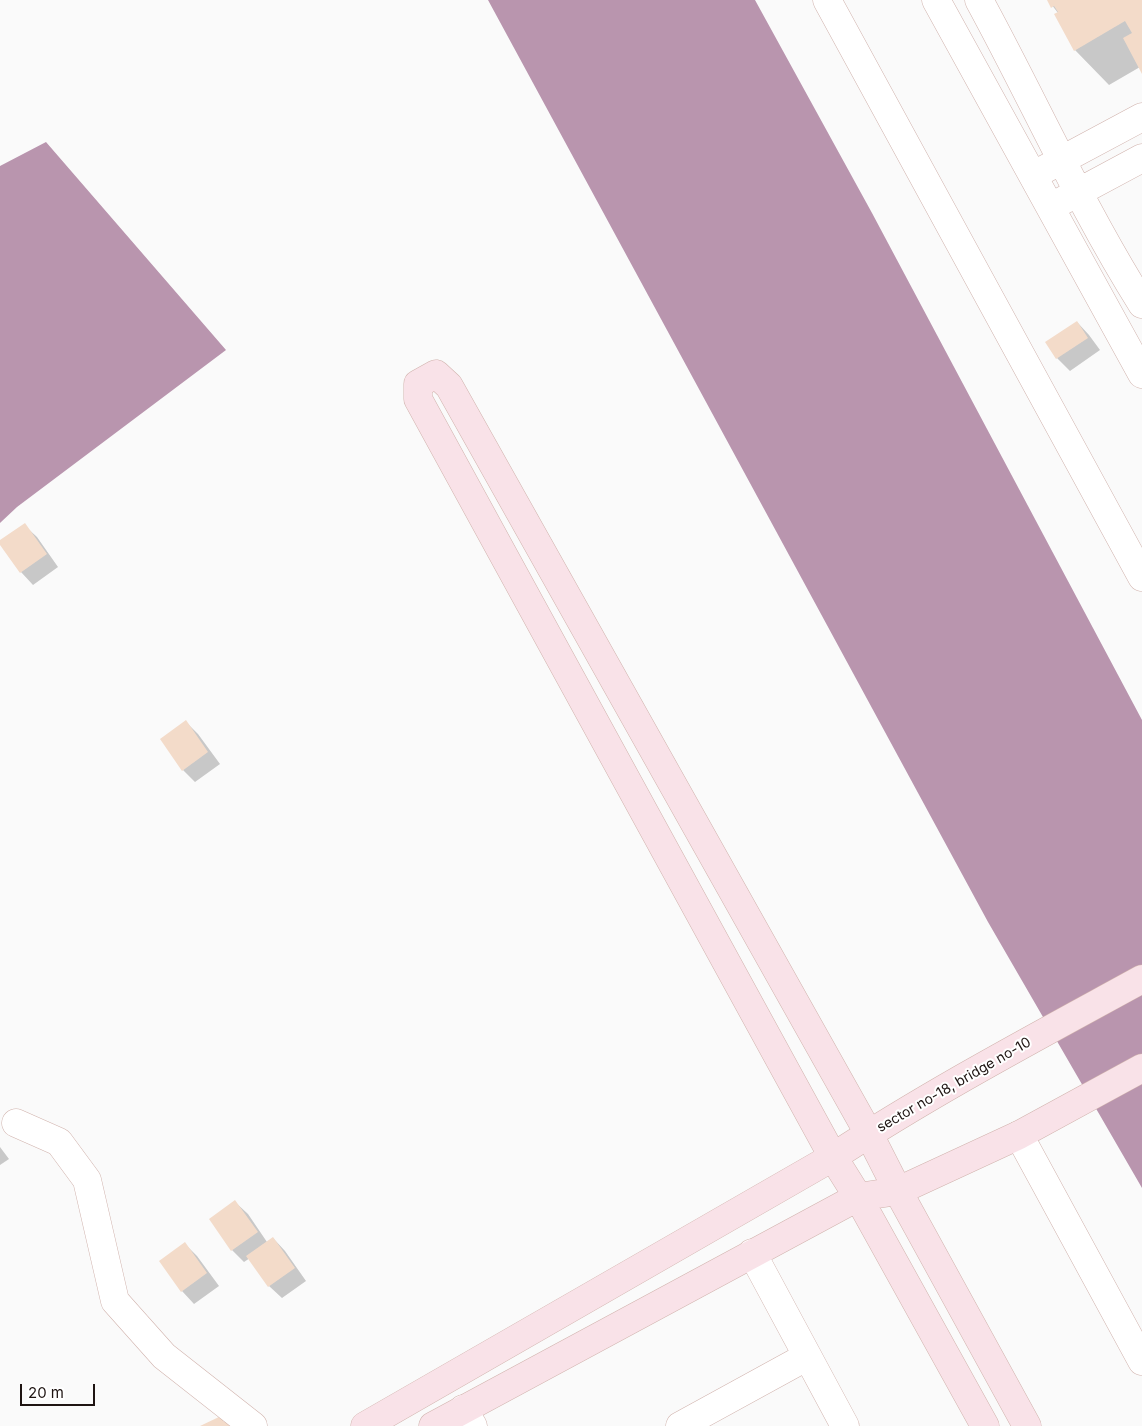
<!DOCTYPE html>
<html>
<head>
<meta charset="utf-8">
<style>
	body { margin:0 }
	#map { position:relative; width:1142px; height:1426px; overflow:hidden; background:#fafafa; font-family:Inter,sans-serif }
	canvas { display:block }
	.scale { position:absolute; left:20px; top:1384px; width:75px; height:22px; box-sizing:border-box; border:2px solid #1e1412; border-top:0; padding-left:6px; font-size:15px; line-height:18px; white-space:nowrap; color:#1e1412; -webkit-text-stroke:4px #fff; paint-order:stroke }
</style>
</head>
<body>
<div id="map">
<canvas width="1142" height="1426"></canvas>
<div class="scale">20 m</div>
</div>
<script>
const ctx = document.querySelector('canvas').getContext('2d');
ctx.lineJoin = 'round';
function fill(path, color) {
  ctx.fillStyle = color;
  ctx.fill(path, 'evenodd');
}
function stroke(path, color, width, dash) {
  ctx.strokeStyle = color;
  ctx.lineWidth = width;
  ctx.lineCap = dash ? 'butt' : 'round';
  ctx.setLineDash(dash || []);
  ctx.stroke(path);
}
function label(font, color, halo, rows, align = 'center') {
  ctx.font = font + ' Inter,sans-serif';
  ctx.lineWidth = 4;
  ctx.setLineDash([]);
  ctx.textBaseline = 'middle';
  ctx.strokeStyle = halo;
  ctx.fillStyle = color;
  for (const [text, x, y, turn = 0] of rows) {
    ctx.save();
    ctx.translate(x, y);
    ctx.rotate((+turn || 0) * Math.PI / 180);
    ctx.textAlign = isNaN(turn) ? turn : align;
    if (halo) ctx.strokeText(text, 0, 0);
    ctx.fillText(text, 0, 0);
    ctx.restore();
  }
}
fill(new Path2D(`
	M 488,0 L 755,0 L 872,213 L 1142,720 L 1142,1188 L 988,922 Z
	M 46,142 L 226,350 L 17,507 L 0,523 L 0,166 Z`), '#b995ae');
fill(new Path2D(`
	M 1048,0 L 1142,0 L 1142,72 L 1140,67 L 1109,85 L 1075,50 L 1058,13 Z
	M 1077,322 L 1089,335 L 1100,350 L 1070,371 L 1057,358 L 1047,343 Z
	M 24,525 L 37,537 L 58,567 L 33,585 L 21,572 L 0,543 Z
	M 186,722 L 198,734 L 220,764 L 195,782 L 183,770 Z
	M 0,1147 L 9,1159 L 0,1165 Z
	M 235,1202 L 248,1214 L 267,1242 L 273,1238 L 285,1251 L 306,1281 L 282,1298 L 269,1286 L 250,1258 L 244,1262 L 232,1250 Z
	M 185,1244 L 197,1256 L 219,1286 L 194,1304 L 182,1291 L 160,1261 Z`), '#0003');
fill(new Path2D(`
	M 1047,0 L 1142,0 L 1142,74 L 1123,38 L 1132,33 L 1125,21 L 1074,51 L 1054,14 L 1058,12 L 1054,6 L 1051,8 Z
	M 1077,321 L 1088,338 L 1056,359 L 1045,342 Z
	M 25,523 L 47,554 L 20,573 L 0,545 L 0,540 Z
	M 186,720 L 208,752 L 182,771 L 160,739 Z
	M 235,1200 L 258,1232 L 231,1251 L 209,1219 Z
	M 273,1237 L 295,1268 L 268,1287 L 246,1256 Z
	M 185,1242 L 207,1273 L 181,1292 L 159,1261 Z
	M 221,1416 L 224,1422 L 231,1418 L 235,1426 L 200,1426 Z`), '#f3dbc9');
const street = new Path2D(`
	M 827,0 L 1142,577
	M 936,0 L 1142,374
	M 979,0 C 1034,101 1081,207 1142,304
	M 1045,169 L 1142,117
	M 1062,201 L 1142,158
	M 16,1123 L 59,1142 L 87,1180 L 115,1301 L 164,1356 L 253,1426
	M 1019,1135 L 1142,1361
	M 752,1253 L 845,1426
	M 463,1409 L 473,1426
	M 680,1426 L 806,1357`);
const secondary = new Path2D(`
	M 365,1426 L 833,1157 C 932,1092 1038,1036 1142,979
	M 433,1426 L 858,1197 L 898,1191 L 1019,1135 L 1142,1068
	M 985,1426 L 858,1197 L 833,1157 L 418,399 L 418,384 L 436,374 L 449,386 L 869,1134 L 898,1191 L 1027,1426`);
stroke(street, '#d0b2ac', 29);
stroke(secondary, '#d0b2ac', 29);
stroke(street, '#fff', 28);
stroke(secondary, '#f9e2e8', 28);
label('14px', '#1e1412', '#fff', [
	["sector no-18, bridge no-10",954,1085,-30]
]);
</script>
</body>
</html>
